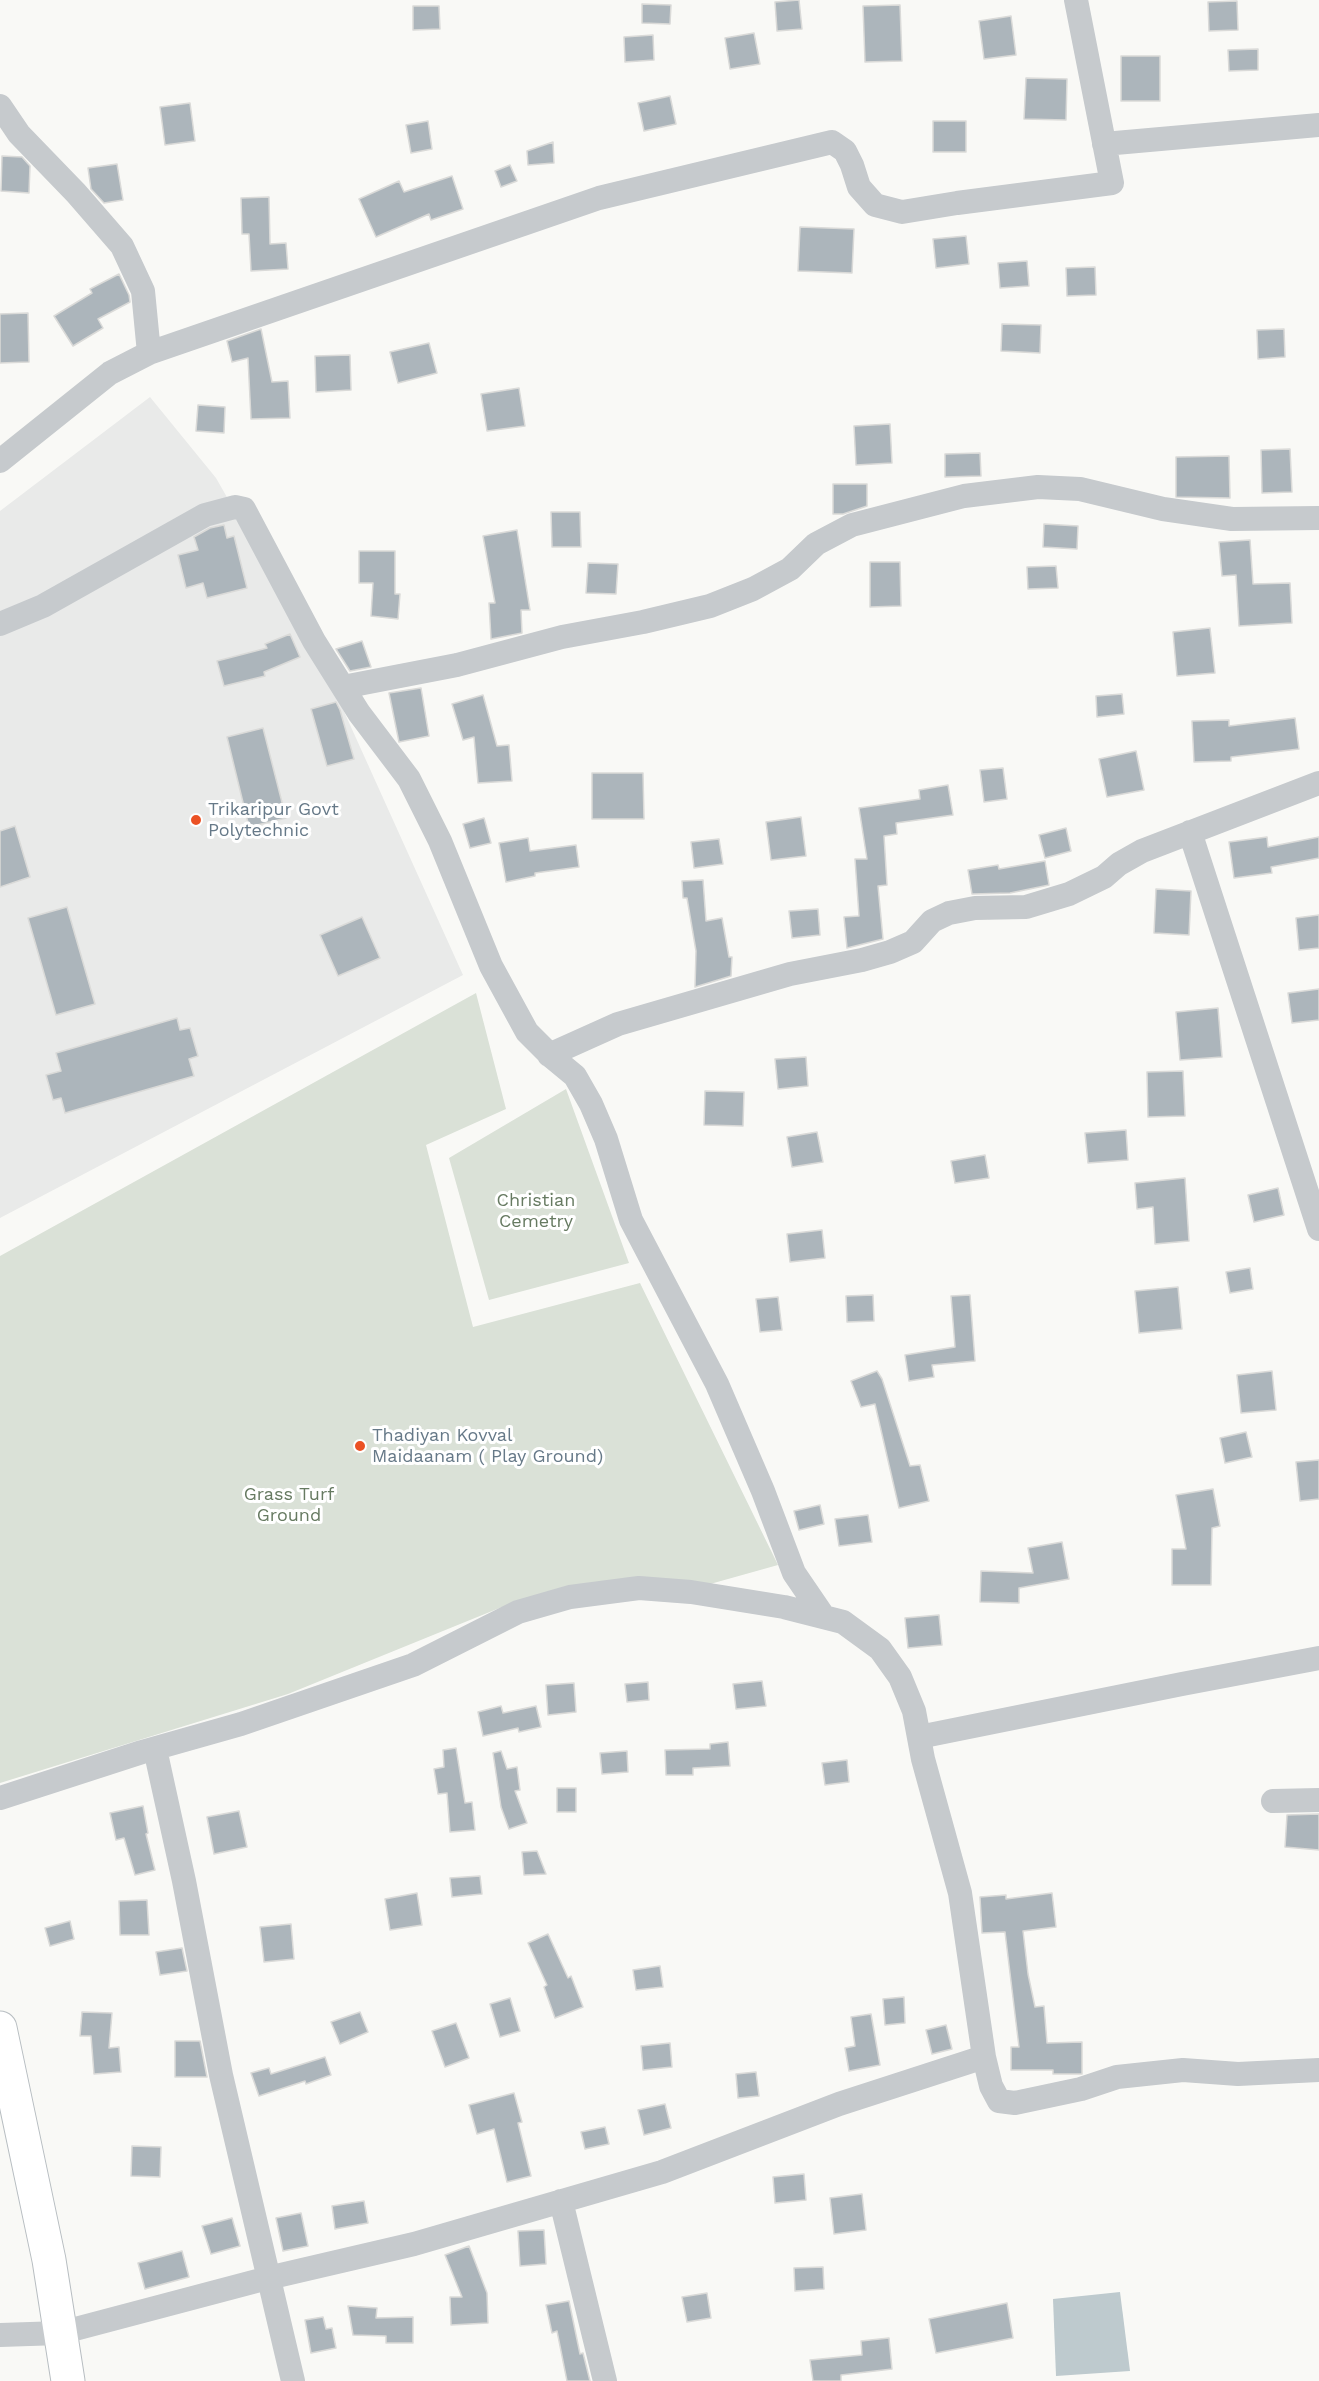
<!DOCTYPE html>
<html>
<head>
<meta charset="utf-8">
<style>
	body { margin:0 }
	canvas { display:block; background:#f9f9f6 }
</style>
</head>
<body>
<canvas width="1319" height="2381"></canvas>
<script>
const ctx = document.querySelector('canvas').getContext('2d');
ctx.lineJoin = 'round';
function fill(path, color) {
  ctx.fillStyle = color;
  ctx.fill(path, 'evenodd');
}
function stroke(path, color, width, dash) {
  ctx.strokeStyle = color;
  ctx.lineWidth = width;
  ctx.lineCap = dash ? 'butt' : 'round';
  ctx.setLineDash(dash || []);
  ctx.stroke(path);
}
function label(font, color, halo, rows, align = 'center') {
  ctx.font = font + ' "Work Sans",sans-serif';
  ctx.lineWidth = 6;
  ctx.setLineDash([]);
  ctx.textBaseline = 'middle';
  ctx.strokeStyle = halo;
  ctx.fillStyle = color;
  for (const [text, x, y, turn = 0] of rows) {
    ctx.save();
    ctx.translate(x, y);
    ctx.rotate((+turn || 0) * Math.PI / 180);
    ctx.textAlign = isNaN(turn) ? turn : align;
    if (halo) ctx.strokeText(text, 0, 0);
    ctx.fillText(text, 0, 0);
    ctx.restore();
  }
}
fill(new Path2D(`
	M 150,397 L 216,478 L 323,665 L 463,975 L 0,1218 L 0,511 Z`), '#e9eae9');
fill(new Path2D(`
	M 476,993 L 506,1109 L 426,1145 L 473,1327 L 640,1283 L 778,1565 L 703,1586 L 502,1607 L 288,1694 L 0,1783 L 0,1256 Z
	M 566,1089 L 629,1263 L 489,1300 L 449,1158 Z`), '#dae1d7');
fill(new Path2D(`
	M 1120,2292 L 1130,2371 L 1056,2376 L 1053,2299 Z`), '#becace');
const building = new Path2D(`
	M 799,0 L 802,29 L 777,31 L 775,2 Z
	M 1237,1 L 1238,30 L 1209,31 L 1208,2 Z
	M 642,4 L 671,5 L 670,24 L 642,23 Z
	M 900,5 L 902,61 L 865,62 L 863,6 Z
	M 413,6 L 439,6 L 440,29 L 413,30 Z
	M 1011,16 L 1016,55 L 984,59 L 979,21 Z
	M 754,33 L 760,64 L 730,69 L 725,38 Z
	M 653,35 L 654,60 L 625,62 L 624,37 Z
	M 1258,49 L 1258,70 L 1229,71 L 1228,50 Z
	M 1121,56 L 1160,56 L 1160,101 L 1121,101 Z
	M 1026,78 L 1067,79 L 1066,120 L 1024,119 Z
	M 670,96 L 676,124 L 644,131 L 638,103 Z
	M 190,103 L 195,141 L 165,145 L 160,107 Z
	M 428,121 L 432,149 L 411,153 L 406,125 Z
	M 933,121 L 966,121 L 966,152 L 933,152 Z
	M 553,142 L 554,163 L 528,165 L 527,151 Z
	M 2,156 L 22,157 L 30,166 L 29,193 L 1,191 Z
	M 117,164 L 123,200 L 104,203 L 91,189 L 88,168 Z
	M 510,165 L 517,181 L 501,187 L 495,171 Z
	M 452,176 L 463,209 L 431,220 L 429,214 L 376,237 L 359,199 L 399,181 L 404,192 Z
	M 269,197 L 270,244 L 286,243 L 288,269 L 251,271 L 249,234 L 242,234 L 241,198 Z
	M 800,227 L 854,229 L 852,273 L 798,271 Z
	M 966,236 L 969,264 L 936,268 L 933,239 Z
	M 1027,261 L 1029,286 L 1000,288 L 998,263 Z
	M 1095,267 L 1096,295 L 1067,296 L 1066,268 Z
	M 119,274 L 129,295 L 130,302 L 98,319 L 103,328 L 73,346 L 54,316 L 92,293 L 90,289 Z
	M 28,313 L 29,362 L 0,363 L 0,314 Z
	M 1002,324 L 1041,325 L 1040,353 L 1001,351 Z
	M 261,329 L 272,382 L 288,381 L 290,418 L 251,419 L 248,358 L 232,362 L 227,341 Z
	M 1284,329 L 1285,357 L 1258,359 L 1257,330 Z
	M 429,343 L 437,373 L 398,383 L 390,352 Z
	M 350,355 L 351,390 L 316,392 L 315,356 Z
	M 519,388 L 525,426 L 487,431 L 481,394 Z
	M 198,405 L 225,407 L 224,433 L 196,431 Z
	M 890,424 L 892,463 L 856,465 L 854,426 Z
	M 1290,449 L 1292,492 L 1262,493 L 1261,450 Z
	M 980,453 L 981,476 L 945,477 L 945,454 Z
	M 1229,456 L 1230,498 L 1176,497 L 1176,457 Z
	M 833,484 L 867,484 L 867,506 L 843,514 L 833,514 Z
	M 551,512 L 580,512 L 581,547 L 552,547 Z
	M 1044,524 L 1078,526 L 1077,549 L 1043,547 Z
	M 224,525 L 227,538 L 234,536 L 247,588 L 207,598 L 203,583 L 186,588 L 178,555 L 198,550 L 194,537 L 210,528 Z
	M 517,530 L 530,610 L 521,610 L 522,633 L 491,639 L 489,603 L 495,603 L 483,536 Z
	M 1250,540 L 1253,584 L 1290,583 L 1292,623 L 1239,626 L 1236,575 L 1222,576 L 1219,542 Z
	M 359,551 L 395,551 L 395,594 L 400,594 L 398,619 L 371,616 L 373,583 L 359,583 Z
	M 870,562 L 900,562 L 901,606 L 870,607 Z
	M 588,563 L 618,564 L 616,594 L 586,593 Z
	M 1056,566 L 1058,588 L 1028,589 L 1027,567 Z
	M 1210,628 L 1215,673 L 1177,676 L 1173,632 Z
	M 290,634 L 300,657 L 264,672 L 265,676 L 224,686 L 217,661 L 267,648 L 265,644 Z
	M 362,641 L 371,667 L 350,671 L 336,649 Z
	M 421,688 L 429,736 L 399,742 L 389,693 Z
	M 1122,694 L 1124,714 L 1097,717 L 1096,696 Z
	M 483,695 L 497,746 L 509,745 L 512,781 L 478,783 L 474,737 L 463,740 L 452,704 Z
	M 336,702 L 340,710 L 354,759 L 327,766 L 311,709 Z
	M 1295,718 L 1299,749 L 1231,757 L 1231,761 L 1194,762 L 1192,721 L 1229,720 L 1229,726 Z
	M 263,728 L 286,818 L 249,827 L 227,737 Z
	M 1136,751 L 1144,790 L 1107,797 L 1099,759 Z
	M 1003,768 L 1007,799 L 984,802 L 980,770 Z
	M 592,773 L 643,773 L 644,819 L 592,819 Z
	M 948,785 L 953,815 L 896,823 L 897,834 L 884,836 L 887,885 L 878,886 L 883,939 L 847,948 L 844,917 L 859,916 L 855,859 L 867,859 L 859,808 L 920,799 L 919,790 Z
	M 801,817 L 806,856 L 771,860 L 766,822 Z
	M 484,818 L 491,843 L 470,848 L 463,824 Z
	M 15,826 L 30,877 L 0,887 L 0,831 Z
	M 1066,828 L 1071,851 L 1045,858 L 1039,835 Z
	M 1267,837 L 1268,847 L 1319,837 L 1319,858 L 1271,867 L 1272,873 L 1234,878 L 1229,842 Z
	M 528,838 L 530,851 L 576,845 L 579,867 L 535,873 L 535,876 L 506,882 L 499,843 Z
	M 719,839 L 723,864 L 694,868 L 691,842 Z
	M 1045,861 L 1049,885 L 1010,893 L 972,894 L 968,870 L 998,865 L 999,869 Z
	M 703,880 L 706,921 L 722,918 L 729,957 L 732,957 L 731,976 L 695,987 L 696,951 L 687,898 L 683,898 L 682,881 Z
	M 1156,889 L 1191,891 L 1189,935 L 1154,933 Z
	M 67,907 L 95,1004 L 56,1015 L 28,918 Z
	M 818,909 L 820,935 L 792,938 L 789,911 Z
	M 1319,915 L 1319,948 L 1299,950 L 1296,918 Z
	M 362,917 L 380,958 L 338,976 L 320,935 Z
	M 1319,989 L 1319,1020 L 1292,1023 L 1288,993 Z
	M 1218,1008 L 1222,1057 L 1180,1060 L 1176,1012 Z
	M 177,1018 L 180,1030 L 190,1028 L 198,1056 L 189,1059 L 194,1076 L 65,1113 L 61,1098 L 53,1100 L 46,1075 L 61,1071 L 56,1053 Z
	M 806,1057 L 808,1086 L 778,1089 L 775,1059 Z
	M 1183,1071 L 1185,1116 L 1148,1117 L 1147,1072 Z
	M 705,1091 L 744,1092 L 743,1126 L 704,1125 Z
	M 1126,1130 L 1128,1160 L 1088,1163 L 1085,1133 Z
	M 817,1132 L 823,1162 L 792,1167 L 787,1137 Z
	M 985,1155 L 989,1178 L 955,1183 L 951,1161 Z
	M 1185,1178 L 1189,1241 L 1155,1244 L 1153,1207 L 1137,1209 L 1135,1183 Z
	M 1278,1188 L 1284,1215 L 1254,1222 L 1248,1195 Z
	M 822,1230 L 825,1258 L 790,1262 L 787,1234 Z
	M 1250,1268 L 1253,1289 L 1230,1293 L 1226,1272 Z
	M 1178,1287 L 1182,1329 L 1139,1333 L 1135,1291 Z
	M 873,1295 L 874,1321 L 847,1322 L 846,1296 Z
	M 970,1295 L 975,1361 L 932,1365 L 934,1377 L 909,1381 L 905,1355 L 955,1347 L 951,1296 Z
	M 778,1297 L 782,1330 L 760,1332 L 756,1299 Z
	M 877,1371 L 882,1379 L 910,1466 L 920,1465 L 929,1501 L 899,1508 L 875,1404 L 861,1407 L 851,1381 Z
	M 1272,1371 L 1276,1410 L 1241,1413 L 1237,1375 Z
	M 1246,1432 L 1252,1457 L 1225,1463 L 1220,1438 Z
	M 1319,1460 L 1319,1499 L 1300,1501 L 1296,1462 Z
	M 1213,1489 L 1220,1526 L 1212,1528 L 1211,1585 L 1172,1585 L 1172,1549 L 1186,1549 L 1176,1495 Z
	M 820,1505 L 824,1524 L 799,1530 L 794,1511 Z
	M 868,1515 L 872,1542 L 839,1546 L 835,1519 Z
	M 1062,1542 L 1069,1579 L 1019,1588 L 1019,1603 L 980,1602 L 981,1571 L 1033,1573 L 1028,1548 Z
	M 939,1615 L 942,1645 L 908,1648 L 905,1618 Z
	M 762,1681 L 766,1706 L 736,1709 L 733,1684 Z
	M 648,1682 L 649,1700 L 627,1702 L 625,1684 Z
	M 574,1683 L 576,1712 L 548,1715 L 546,1685 Z
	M 501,1706 L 503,1713 L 536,1706 L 541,1727 L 519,1732 L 518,1728 L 483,1736 L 478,1712 Z
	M 728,1742 L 730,1766 L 693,1768 L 693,1775 L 666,1775 L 665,1750 L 710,1749 L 710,1744 Z
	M 456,1748 L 465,1803 L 472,1802 L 475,1830 L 450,1832 L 447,1793 L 438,1794 L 434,1769 L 444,1767 L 443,1750 Z
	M 501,1751 L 507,1769 L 517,1767 L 520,1790 L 515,1791 L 527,1823 L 509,1829 L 501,1807 L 493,1753 Z
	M 627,1751 L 628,1772 L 602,1774 L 600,1753 Z
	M 847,1760 L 849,1782 L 825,1785 L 822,1763 Z
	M 557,1788 L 576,1788 L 576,1812 L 557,1812 Z
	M 143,1806 L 148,1833 L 146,1834 L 155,1870 L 135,1875 L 124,1838 L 116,1840 L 110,1813 Z
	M 239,1811 L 247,1847 L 214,1854 L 207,1817 Z
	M 1319,1814 L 1319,1850 L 1285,1847 L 1287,1815 Z
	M 537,1851 L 546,1874 L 524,1875 L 522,1852 Z
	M 480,1876 L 482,1894 L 452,1897 L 450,1878 Z
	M 417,1893 L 422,1925 L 390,1930 L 385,1899 Z
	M 1052,1893 L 1056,1927 L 1023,1931 L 1028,1974 L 1035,2007 L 1044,2006 L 1047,2043 L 1082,2042 L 1082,2074 L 1053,2074 L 1053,2070 L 1011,2070 L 1011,2047 L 1019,2047 L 1005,1932 L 982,1933 L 980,1897 L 1006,1895 L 1006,1899 Z
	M 147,1900 L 149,1935 L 120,1935 L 119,1901 Z
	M 70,1921 L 74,1939 L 50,1946 L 45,1928 Z
	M 291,1924 L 294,1959 L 264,1962 L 260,1927 Z
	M 548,1934 L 568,1978 L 571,1976 L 583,2007 L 555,2018 L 544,1987 L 547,1985 L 528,1943 Z
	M 182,1948 L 187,1971 L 160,1975 L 156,1952 Z
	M 660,1966 L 663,1987 L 636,1990 L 633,1970 Z
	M 904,1997 L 905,2023 L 885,2025 L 883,1999 Z
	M 510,1998 L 520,2031 L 500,2037 L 490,2004 Z
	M 82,2012 L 112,2013 L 109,2048 L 119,2047 L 121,2072 L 94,2074 L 91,2036 L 80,2036 Z
	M 360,2012 L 368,2032 L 340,2044 L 331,2022 Z
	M 871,2014 L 880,2065 L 849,2071 L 845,2048 L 855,2046 L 851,2017 Z
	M 456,2023 L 469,2058 L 445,2067 L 432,2031 Z
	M 946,2025 L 952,2049 L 932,2054 L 926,2030 Z
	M 175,2041 L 200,2041 L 207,2077 L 175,2077 Z
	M 670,2043 L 672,2067 L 643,2070 L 641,2046 Z
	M 325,2057 L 331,2075 L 306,2084 L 305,2081 L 259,2096 L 251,2073 L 269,2068 L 271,2074 Z
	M 756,2072 L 759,2096 L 738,2098 L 736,2074 Z
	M 514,2093 L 522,2122 L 518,2123 L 531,2176 L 507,2182 L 494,2129 L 477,2134 L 469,2105 Z
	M 665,2104 L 671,2128 L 644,2135 L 638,2110 Z
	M 605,2127 L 609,2144 L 585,2149 L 581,2132 Z
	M 132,2146 L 161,2147 L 160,2177 L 131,2176 Z
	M 804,2174 L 806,2200 L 775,2203 L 773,2177 Z
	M 862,2194 L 866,2230 L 834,2234 L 830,2198 Z
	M 364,2201 L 368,2223 L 335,2229 L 332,2206 Z
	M 301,2213 L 308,2246 L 283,2251 L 276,2218 Z
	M 232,2218 L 240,2246 L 211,2254 L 202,2226 Z
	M 544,2230 L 546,2264 L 520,2266 L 518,2231 Z
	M 469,2246 L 487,2293 L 488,2323 L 451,2325 L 450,2297 L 462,2297 L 445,2255 Z
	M 182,2251 L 189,2277 L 145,2289 L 138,2263 Z
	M 823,2267 L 824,2289 L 795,2291 L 794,2268 Z
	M 707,2293 L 711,2318 L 687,2322 L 682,2297 Z
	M 569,2301 L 580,2354 L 583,2353 L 590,2381 L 567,2381 L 557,2331 L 552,2333 L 546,2305 Z
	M 1007,2303 L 1013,2338 L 936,2353 L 929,2319 Z
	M 348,2306 L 377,2308 L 376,2318 L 413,2317 L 413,2343 L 386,2343 L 386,2336 L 353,2335 Z
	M 323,2317 L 326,2329 L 332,2328 L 336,2348 L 311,2353 L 305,2320 Z
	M 889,2338 L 892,2369 L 841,2375 L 841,2381 L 813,2381 L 810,2360 L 862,2355 L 861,2341 Z`);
fill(building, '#acb5bb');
stroke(building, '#dadad8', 1.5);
const secondary = new Path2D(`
	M 0,2028 L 49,2260 L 68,2381`);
stroke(secondary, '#b8bec2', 35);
stroke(new Path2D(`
	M 0,106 L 19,134 L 76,193 L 122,246 L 143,291 L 149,353
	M 1104,144 L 1319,125
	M 0,461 L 110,373 L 149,353 L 599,198 L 832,142 L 845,151 L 852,165 L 859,187 L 875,205 L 902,212 L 957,203 L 1112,183 L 1076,0
	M 0,624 L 43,606 L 205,515 L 235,507 L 244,509 L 314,641 L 359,713 L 409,779 L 440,841 L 491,966 L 527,1032 L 552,1057 L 575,1076 L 591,1104 L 606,1139 L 631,1220 L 717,1384 L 763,1491 L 794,1573 L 824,1617
	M 343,687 L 457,665 L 562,637 L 643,622 L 710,606 L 753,589 L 790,569 L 816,544 L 852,525 L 964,496 L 1038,487 L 1080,489 L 1163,509 L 1232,519 L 1319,518
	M 1190,832 L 1319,1229
	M 549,1055 L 618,1024 L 790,974 L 862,960 L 890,952 L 913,942 L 932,921 L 949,913 L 975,908 L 1026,907 L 1069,894 L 1104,877 L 1119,864 L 1142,851 L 1319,783
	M 919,1737 L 1182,1684 L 1319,1658
	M 155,1749 L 184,1881 L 221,2075 L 293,2381
	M 0,1798 L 142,1752 L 241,1724 L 413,1665 L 518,1612 L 570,1597 L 639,1588 L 691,1592 L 784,1607 L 843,1622 L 880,1649 L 900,1677 L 914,1711 L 923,1759 L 960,1893 L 984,2057 L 991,2086 L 999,2101 L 1015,2103 L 1081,2089 L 1117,2077 L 1183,2070 L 1238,2074 L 1319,2070
	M 1273,1801 L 1319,1800
	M 561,2201 L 605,2381
	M 0,2335 L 60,2333 L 268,2278 L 414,2244 L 662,2172 L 839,2104 L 984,2057`), '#c6cacd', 24);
stroke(secondary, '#fff', 33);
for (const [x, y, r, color] of [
	[196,820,6,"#eb5124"],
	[360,1446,6,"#eb5124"]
]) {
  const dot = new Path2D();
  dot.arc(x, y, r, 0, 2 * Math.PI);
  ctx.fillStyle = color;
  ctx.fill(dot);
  stroke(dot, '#fff', 2);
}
label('18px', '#667988', '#fff', [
	["Trikaripur Govt",208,810],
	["Polytechnic",208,831],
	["Thadiyan Kovval",372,1436],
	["Maidaanam ( Play Ground)",372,1457]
], 'left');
label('18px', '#667a61', '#fff', [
	["Christian",536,1201],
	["Cemetry",536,1222],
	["Grass Turf",289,1495],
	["Ground",289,1516]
]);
</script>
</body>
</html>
